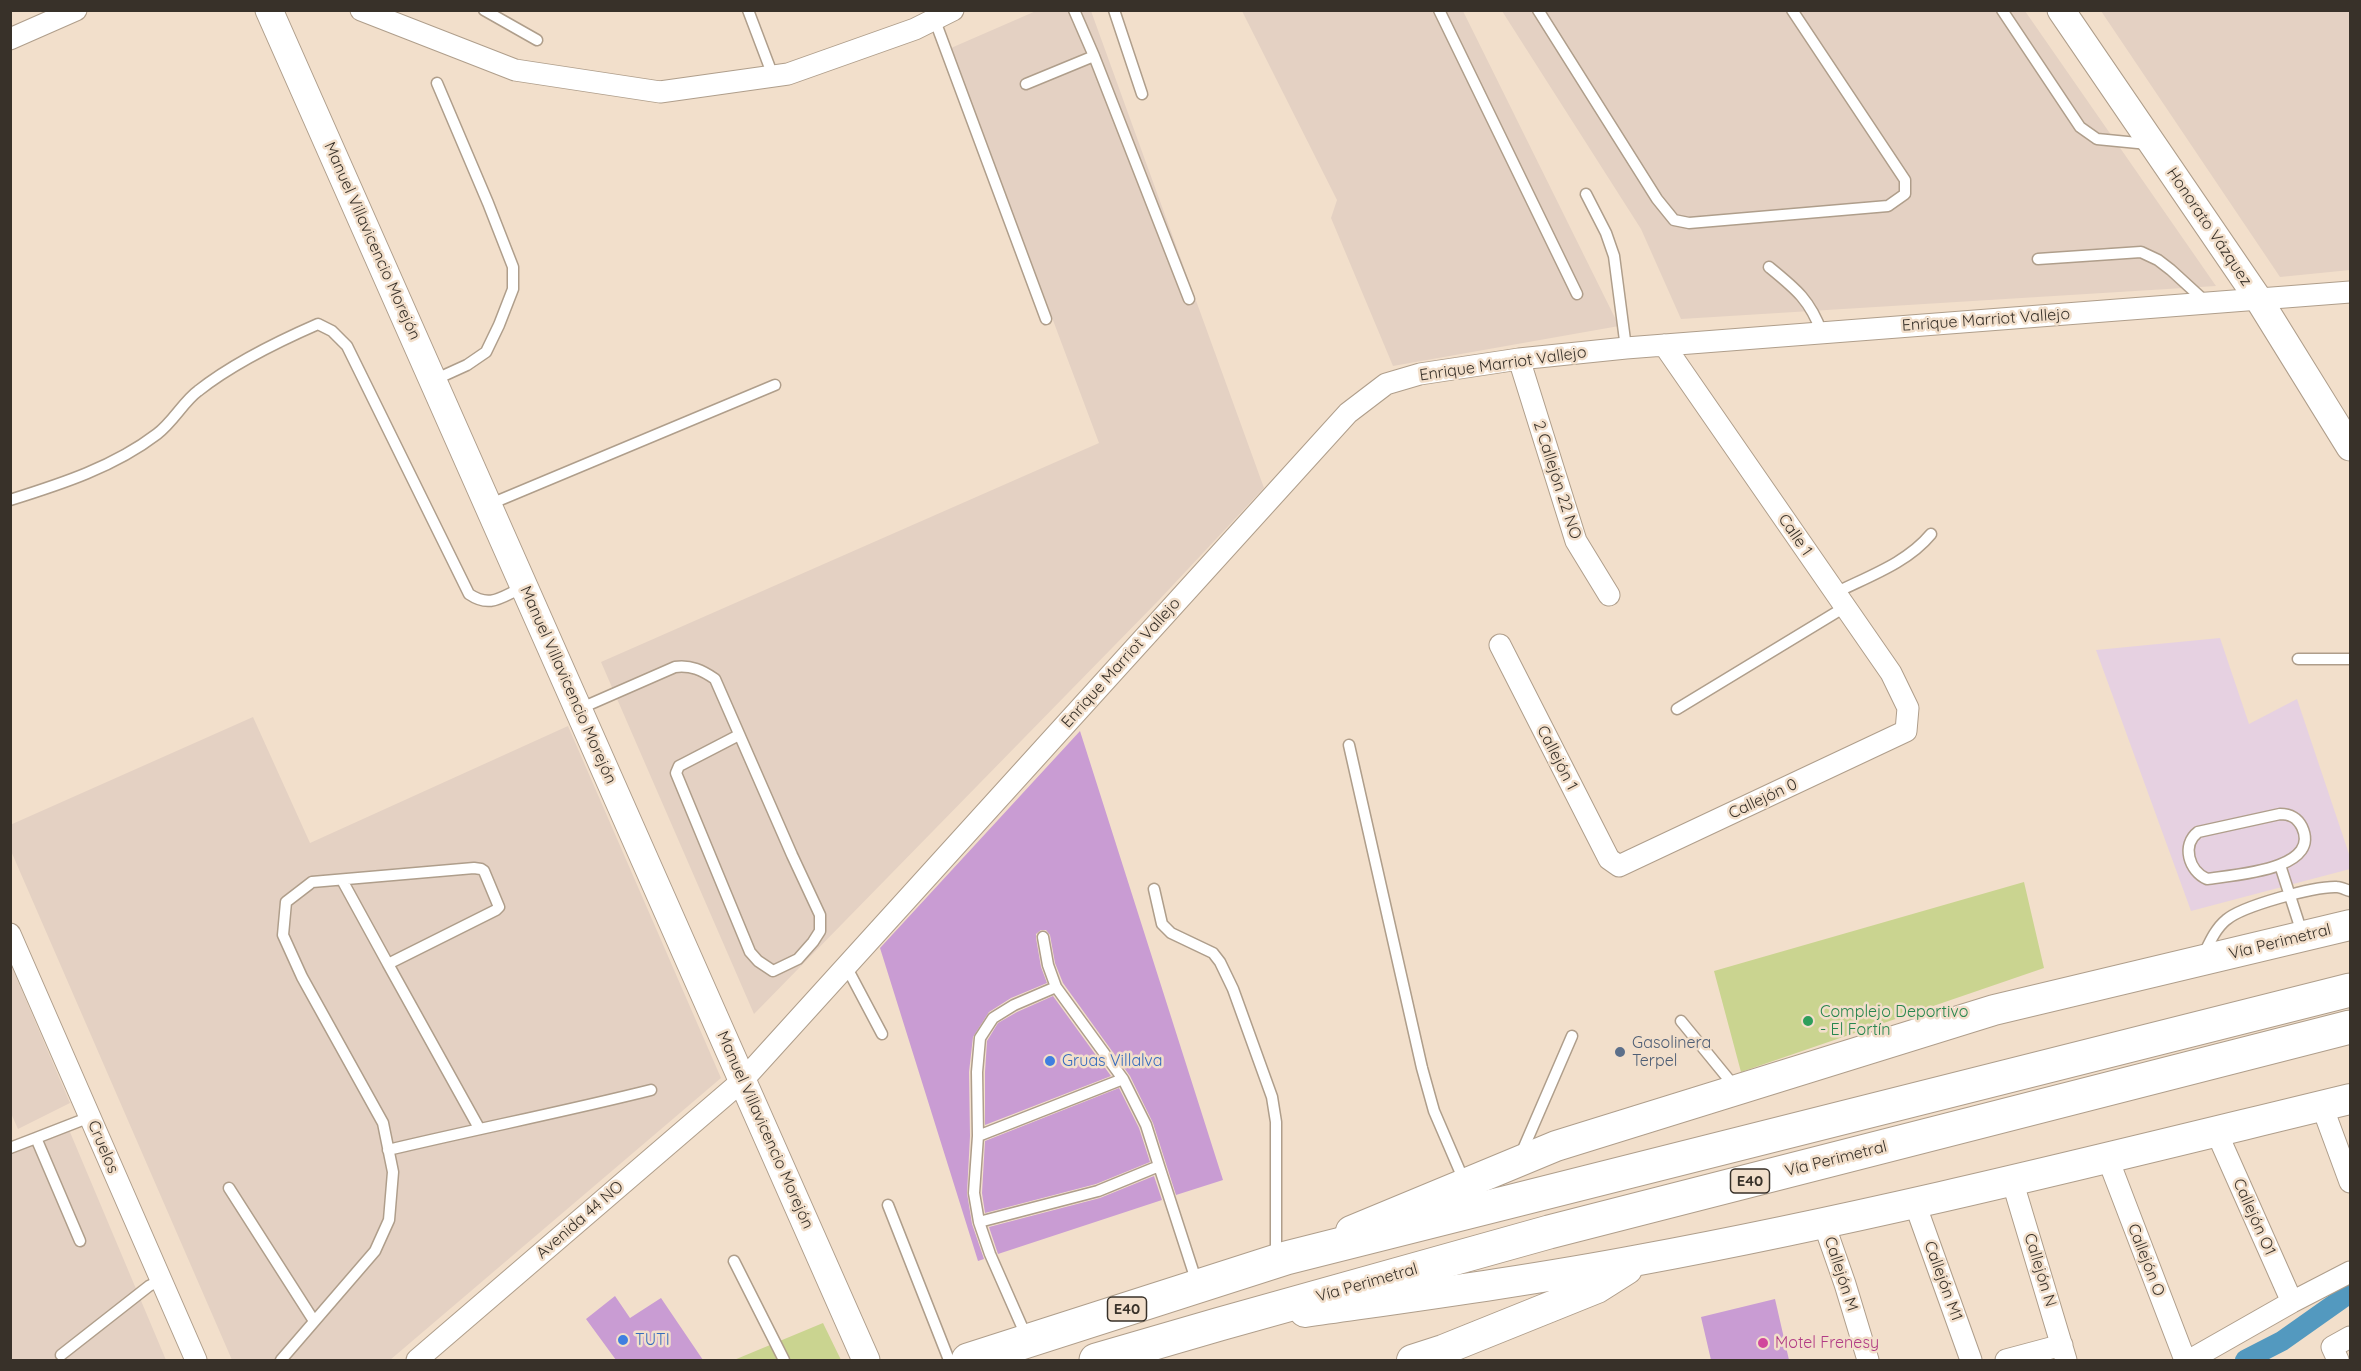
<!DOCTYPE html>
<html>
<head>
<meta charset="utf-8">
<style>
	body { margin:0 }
	#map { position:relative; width:2361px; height:1371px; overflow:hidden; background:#f2dfcb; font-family:Quicksand,sans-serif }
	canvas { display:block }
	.frame { position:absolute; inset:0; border:12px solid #383129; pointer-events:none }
</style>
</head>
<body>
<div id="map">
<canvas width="2361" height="1371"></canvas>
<div class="frame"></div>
</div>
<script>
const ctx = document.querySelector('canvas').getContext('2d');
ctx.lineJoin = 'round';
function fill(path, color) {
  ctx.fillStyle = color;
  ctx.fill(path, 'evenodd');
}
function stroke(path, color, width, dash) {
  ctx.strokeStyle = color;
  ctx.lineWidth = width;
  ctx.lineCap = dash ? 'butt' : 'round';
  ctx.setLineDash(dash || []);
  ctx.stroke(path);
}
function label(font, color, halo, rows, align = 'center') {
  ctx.font = font + ' Quicksand,sans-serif';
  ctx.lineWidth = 5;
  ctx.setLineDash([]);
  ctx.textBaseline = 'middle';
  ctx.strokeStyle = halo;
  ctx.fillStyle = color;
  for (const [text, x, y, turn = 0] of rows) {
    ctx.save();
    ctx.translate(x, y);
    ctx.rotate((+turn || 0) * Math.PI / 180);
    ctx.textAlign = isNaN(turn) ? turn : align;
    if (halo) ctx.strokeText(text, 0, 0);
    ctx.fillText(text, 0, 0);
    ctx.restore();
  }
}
fill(new Path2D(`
	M 2220,638 L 2249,724 L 2297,699 L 2350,857 L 2350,869 L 2191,911 L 2096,650 Z`), '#e6d1e1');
fill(new Path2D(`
	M 1036,11 L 1091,11 L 1264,488 L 1158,601 L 754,1014 L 601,662 L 1099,443 L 951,48 Z
	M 1242,11 L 1463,11 L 1619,326 L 1393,366 L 1331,218 L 1337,200 Z
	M 1502,11 L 2025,11 L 2216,286 L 1681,319 L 1641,229 Z
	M 2101,11 L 2350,11 L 2350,270 L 2280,277 Z
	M 253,717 L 310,843 L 568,726 L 721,1078 L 390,1360 L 232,1360 L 11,851 L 10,825 Z
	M 11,965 L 70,1103 L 18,1129 L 10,1111 Z
	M 67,1125 L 166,1360 L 11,1360 L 10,1151 Z`), '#e4d1c3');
fill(new Path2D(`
	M 2024,882 L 2044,968 L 1741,1072 L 1714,971 Z
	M 823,1323 L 841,1360 L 734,1360 Z`), '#cad490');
stroke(new Path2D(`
	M 2245,1360 L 2282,1341 L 2350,1293`), '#5399bf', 20);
fill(new Path2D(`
	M 1080,731 L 1223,1180 L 1176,1195 L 1153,1123 L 1130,1076 L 1063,983 L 1055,963 L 1050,935 L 1046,930 L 1041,930 L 1036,934 L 1036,938 L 1041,967 L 1047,983 L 1011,998 L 989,1012 L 973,1037 L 969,1072 L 970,1136 L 967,1193 L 972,1224 L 984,1259 L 978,1261 L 880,948 Z
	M 1053,996 L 1111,1076 L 985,1125 L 985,1072 L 987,1041 L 998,1023 L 1017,1012 Z
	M 1119,1088 L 1139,1128 L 1150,1162 L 1096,1184 L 985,1213 L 982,1193 L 985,1141 Z
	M 1154,1176 L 1162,1200 L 998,1254 L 989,1227 L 1100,1198 Z
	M 615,1296 L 630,1318 L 661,1298 L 703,1360 L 616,1360 L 586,1319 Z
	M 1775,1299 L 1789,1360 L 1711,1360 L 1701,1317 Z`), '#c99cd3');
const service = new Path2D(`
	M 484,10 L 537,40
	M 748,10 L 773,76
	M 1114,10 L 1142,94
	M 1439,10 L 1577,294
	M 1538,10 L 1657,199 L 1674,220 L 1689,223 L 1888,206 L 1905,194 L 1905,180 L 1792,10
	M 2002,10 L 2080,127 L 2097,139 L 2148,144
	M 934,18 L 1046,319
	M 1094,56 L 1189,299
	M 1026,84 L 1094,56 L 1074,10
	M 1586,194 L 1606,233 L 1614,256 L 1626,348
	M 2038,259 L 2141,252 L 2158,260 L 2171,270 L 2207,303
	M 1769,267 C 1796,289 1810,300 1822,333
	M 434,380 L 467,365 L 486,352 L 499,325 L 513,289 L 513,267 L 488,203 L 437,83
	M 10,500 C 61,484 114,467 157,434 C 173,422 184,401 198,391 C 232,364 279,341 318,324 L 332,331 L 347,346 L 469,594 C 491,609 502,596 524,587
	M 488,505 L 775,385
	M 1835,593 C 1869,576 1907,563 1931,534
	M 2298,659 L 2350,659
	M 579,709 L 675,667 C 691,665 702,670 715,679 L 792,855 L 820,915 L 820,931 L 813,942 L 798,959 L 773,971 L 758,961 L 750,952 L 676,773 L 679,766 L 683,764 L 739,735
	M 1677,709 L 1845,607
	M 1349,745 L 1422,1068 L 1434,1111 L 1465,1183
	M 2280,814 C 2290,814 2297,817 2302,827 C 2322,870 2233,875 2207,879 C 2189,871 2181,845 2198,832 Z
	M 2280,865 L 2303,936
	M 342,880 L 388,964
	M 1154,889 L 1162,924 L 1171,933 L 1213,953 L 1220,962 L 1233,989 L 1272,1097 L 1276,1122 L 1276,1258
	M 2203,956 C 2209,944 2215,929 2226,920 C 2242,906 2315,886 2337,887 C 2341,887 2346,890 2350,891
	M 846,966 L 882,1034
	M 1681,1021 L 1735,1087
	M 978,1136 L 1123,1079
	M 10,1148 L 36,1138
	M 388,1150 C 476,1129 563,1112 651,1090
	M 1521,1154 L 1572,1036
	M 1159,1166 L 1197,1283
	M 229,1188 L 314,1321
	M 888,1205 L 949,1360
	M 979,1222 L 1098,1191 L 1159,1166 L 1146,1125 L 1123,1079 L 1056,987 L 1048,965 L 1043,937
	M 80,1241 L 36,1138 L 90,1117
	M 734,1261 L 784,1360
	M 1027,1338 L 990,1254 L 979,1222 L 974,1193 L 978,1136 L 977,1072 L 980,1038 L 993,1018 L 1014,1005 L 1056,987
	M 61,1355 L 149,1286 L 161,1280
	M 281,1360 L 375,1251 L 389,1220 L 393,1172 L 383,1123 L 302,977 L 283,935 L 286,902 L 312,882 L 474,868 L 481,869 L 484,871 L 499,907 L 496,910 L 388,964 L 479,1128`);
const minor = new Path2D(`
	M 361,10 L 515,70 L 660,92 L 788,74 L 915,29 L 953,10
	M 10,39 L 76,10
	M 1519,359 L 1576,541 L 1609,595
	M 1500,645 L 1609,859 L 1619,866 L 1906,731 L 1908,708 L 1891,673 L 1664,345
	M 10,934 L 196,1360
	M 2322,1106 L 2350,1182
	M 2216,1131 L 2292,1302
	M 2108,1159 L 2185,1360
	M 2012,1180 L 2066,1360
	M 1914,1201 L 1971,1360
	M 1823,1221 L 1845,1284 L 1868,1360
	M 417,1360 L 743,1080 L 1348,413 L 1386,384 L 1420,374 L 1519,359 L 1626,348 L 2350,292
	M 2006,1360 L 2062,1345
	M 2190,1360 L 2292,1302 L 2350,1272
	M 2338,1360 L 2332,1347 L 2350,1337`);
const tertiary = new Path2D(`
	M 269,10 L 866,1360
	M 2061,10 L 2259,300 L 2350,447`);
const secondary = new Path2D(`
	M 1351,1231 L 1556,1146 L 1994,1010 L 2350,925
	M 1305,1312 C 1416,1296 1528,1281 1639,1260 C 1878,1216 2114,1156 2350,1099
	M 1412,1360 L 1443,1350 L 1597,1288 L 1627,1269`);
const trunk = new Path2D(`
	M 968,1360 L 1286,1258 L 2350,990
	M 1096,1360 L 1220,1324 L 1549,1232 L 2350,1027`);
stroke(service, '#af9e8b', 13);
stroke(minor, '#af9e8b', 23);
stroke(tertiary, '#af9e8b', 29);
stroke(secondary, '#af9e8b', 32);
stroke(trunk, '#af9e8b', 35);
stroke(service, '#fff', 10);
stroke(minor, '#fff', 21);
stroke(tertiary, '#fff', 27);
stroke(secondary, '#fff', 30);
stroke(trunk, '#fff', 33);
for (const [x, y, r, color] of [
	[1808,1021,6,"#2e9e5b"],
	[1620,1052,6,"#5c6f8a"],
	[1050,1061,6,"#3f7fe0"],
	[623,1340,6,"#3f7fe0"],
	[1763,1343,6,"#d1479c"]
]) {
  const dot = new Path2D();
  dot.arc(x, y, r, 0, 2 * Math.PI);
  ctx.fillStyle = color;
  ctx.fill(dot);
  stroke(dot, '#f2dfcb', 2);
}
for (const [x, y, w] of [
	[1750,1181,39],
	[1127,1309,39]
]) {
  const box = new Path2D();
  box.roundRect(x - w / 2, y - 12, w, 24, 4.5);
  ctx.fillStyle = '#f2dfcb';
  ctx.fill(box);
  stroke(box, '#383129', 1.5);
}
label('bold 15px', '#383129', null, [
	["E40",1750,1181],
	["E40",1127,1309]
]);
label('16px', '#383129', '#f2dfcb', [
	["Honorato Vázquez",2209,227,56],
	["Manuel Villavicencio Morejón",372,241,66],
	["Enrique Marriot Vallejo",1986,320,-4],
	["Enrique Marriot Vallejo",1503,364,-8],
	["2 Callejón 22 NO",1557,480,72],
	["Calle 1",1795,535,55],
	["Enrique Marriot Vallejo",1121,663,-48],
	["Manuel Villavicencio Morejón",568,685,66],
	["Callejón 1",1557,758,63],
	["Callejón 0",1763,799,-25],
	["Vía Perimetral",2280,942,-14],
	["Manuel Villavicencio Morejón",765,1130,66],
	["Cruelos",103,1147,67],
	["Vía Perimetral",1836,1159,-14],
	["Callejón O1",2254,1217,66],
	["Avenida 44 NO",580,1220,-41],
	["Callejón O",2146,1260,69],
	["Callejón N",2040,1270,73],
	["Callejón M",1841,1274,72],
	["Callejón M1",1943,1281,70],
	["Vía Perimetral",1367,1283,-16]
]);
label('16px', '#27864d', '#f2dfcb', [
	["Complejo Deportivo",1820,1012],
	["- El Fortín",1820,1030]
], 'left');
label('16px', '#4e5e75', '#f2dfcb', [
	["Gasolinera",1632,1043],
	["Terpel",1632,1061]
], 'left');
label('16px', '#366cbe', '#f2dfcb', [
	["Gruas Villalva",1062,1061],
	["TUTI",635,1340]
], 'left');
label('16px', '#b23c85', '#f2dfcb', [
	["Motel Frenesy",1775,1343]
], 'left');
</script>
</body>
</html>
